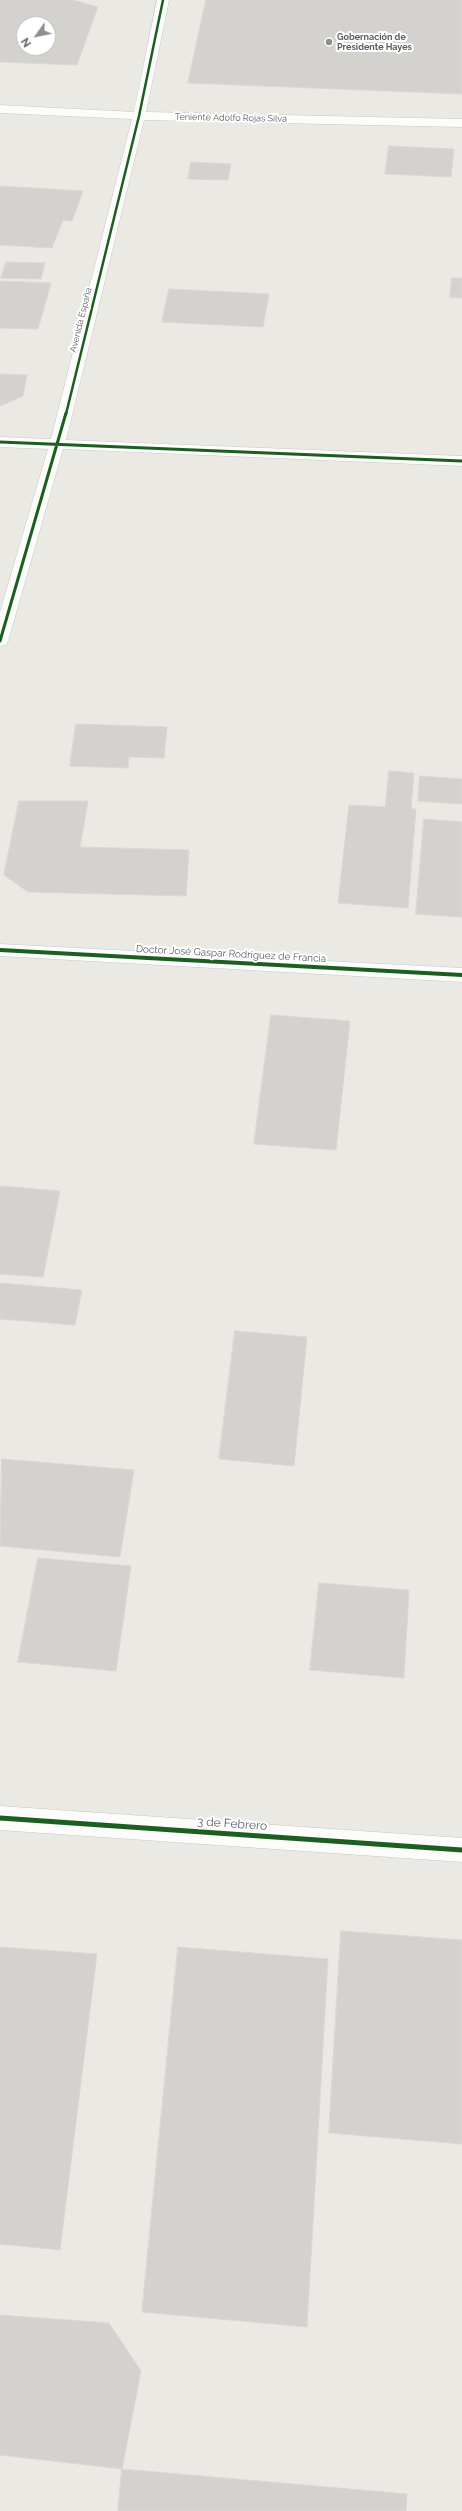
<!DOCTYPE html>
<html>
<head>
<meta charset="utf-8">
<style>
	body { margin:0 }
	#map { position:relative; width:462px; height:2511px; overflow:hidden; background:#eae9e4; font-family:Raleway,sans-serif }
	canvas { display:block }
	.north { position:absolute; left:16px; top:16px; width:40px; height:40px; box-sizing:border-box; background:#fff; border:1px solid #bdbec1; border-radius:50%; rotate:237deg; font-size:11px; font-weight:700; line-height:16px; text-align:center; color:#5a5d63 }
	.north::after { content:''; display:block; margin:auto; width:14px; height:18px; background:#8c8e90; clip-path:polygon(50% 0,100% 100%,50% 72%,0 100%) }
</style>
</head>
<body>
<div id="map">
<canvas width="462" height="2511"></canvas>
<div class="north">N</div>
</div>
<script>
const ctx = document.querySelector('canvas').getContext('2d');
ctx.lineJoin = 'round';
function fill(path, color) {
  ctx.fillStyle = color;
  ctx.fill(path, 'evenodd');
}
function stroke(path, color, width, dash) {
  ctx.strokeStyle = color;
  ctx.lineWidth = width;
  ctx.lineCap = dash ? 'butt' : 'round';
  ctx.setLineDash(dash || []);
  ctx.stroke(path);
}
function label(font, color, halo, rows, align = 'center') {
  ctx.font = font + ' Raleway,sans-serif';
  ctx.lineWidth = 4;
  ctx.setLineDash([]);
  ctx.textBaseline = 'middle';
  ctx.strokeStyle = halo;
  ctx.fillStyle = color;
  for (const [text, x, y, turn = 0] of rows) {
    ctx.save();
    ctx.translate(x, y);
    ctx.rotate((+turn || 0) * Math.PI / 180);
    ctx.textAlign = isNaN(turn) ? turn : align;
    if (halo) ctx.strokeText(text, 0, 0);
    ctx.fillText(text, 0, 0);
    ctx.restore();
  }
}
const building = new Path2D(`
	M 0,0 L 73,0 L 98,7 L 77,65 L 0,62 ZM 24,24 L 48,24 L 48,48 L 24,48 Z
	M 206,0 L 462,0 L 462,94 L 188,83 Z
	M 389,146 L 454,149 L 451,177 L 385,174 Z
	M 191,162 L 231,164 L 228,180 L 188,179 Z
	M 0,186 L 83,191 L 72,221 L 63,220 L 52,248 L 0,245 Z
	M 6,262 L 45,263 L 41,279 L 1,278 Z
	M 452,278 L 462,278 L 462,298 L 450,297 Z
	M 0,281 L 51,283 L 38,329 L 0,328 Z
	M 169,289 L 269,294 L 263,327 L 162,322 Z
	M 0,374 L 27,375 L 23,396 L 0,406 Z
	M 76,724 L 167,727 L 164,758 L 129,757 L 128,768 L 70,766 Z
	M 389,771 L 414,773 L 411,809 L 416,809 L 408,908 L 338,903 L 349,805 L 385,807 Z
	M 420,776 L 462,779 L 462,804 L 418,801 Z
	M 19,801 L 88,801 L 80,847 L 189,850 L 186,896 L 28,892 L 4,875 Z
	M 424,819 L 462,822 L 462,917 L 416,914 Z
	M 271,1015 L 350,1021 L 336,1150 L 254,1144 Z
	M 0,1186 L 60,1191 L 43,1277 L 0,1274 Z
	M 0,1283 L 82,1290 L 75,1325 L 0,1319 Z
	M 235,1331 L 307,1337 L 294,1466 L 219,1459 Z
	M 2,1459 L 134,1470 L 120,1557 L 0,1546 Z
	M 38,1558 L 131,1566 L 116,1671 L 18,1662 Z
	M 319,1583 L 409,1590 L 404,1678 L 310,1670 Z
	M 341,1931 L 462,1940 L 462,2144 L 329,2133 Z
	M 0,1947 L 97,1954 L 60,2250 L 0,2244 Z
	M 178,1947 L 328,1959 L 307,2327 L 142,2312 Z
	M 0,2315 L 109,2323 L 141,2371 L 122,2469 L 0,2455 Z
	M 122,2469 L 407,2494 L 406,2511 L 118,2511 Z`);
fill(building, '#d4d2cf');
stroke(building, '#dad8d3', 1);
const minor = new Path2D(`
	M 157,0 L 169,0 L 146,112 L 462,119 L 462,127 L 144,120 L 66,440 L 462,456 L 462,466 L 63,449 L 8,641 L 6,645 L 0,646 L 0,612 L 48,449 L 0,447 L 0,437 L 51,439 L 132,119 L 0,113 L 0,105 L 134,112 Z
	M 0,944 L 462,968 L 462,982 L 0,956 Z
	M 0,1806 L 462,1838 L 462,1862 L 0,1830 Z`);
stroke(minor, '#c7c7c6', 1);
fill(minor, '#fcfcfb');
stroke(new Path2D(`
	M 66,414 L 139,116 L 163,0`), '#1b5e20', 2.5);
stroke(new Path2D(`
	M 0,442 L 462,461
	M 0,641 L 66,413`), '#1b5e20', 3);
stroke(new Path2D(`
	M 0,950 L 462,975`), '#1b5e20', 4);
stroke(new Path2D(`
	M 0,1818 L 462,1850`), '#1b5e20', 5);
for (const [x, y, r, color] of [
	[329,42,4,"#8c8e90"]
]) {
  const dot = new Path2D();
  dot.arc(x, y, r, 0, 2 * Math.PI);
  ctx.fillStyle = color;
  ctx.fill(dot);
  stroke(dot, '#fff', 1.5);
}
label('bold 9px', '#5a5d63', '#fff', [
	["Gobernación de",337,37],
	["Presidente Hayes",337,47]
], 'left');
label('9px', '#5a5d63', '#fff', [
	["Teniente Adolfo Rojas Silva",231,118,1],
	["Avenida España",81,320,-76]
]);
label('10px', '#5a5d63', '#fff', [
	["Doctor José Gaspar Rodriguez de Francia",231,954,3]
]);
label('12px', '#5a5d63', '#fff', [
	["3 de Febrero",232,1824,4]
]);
</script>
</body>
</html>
